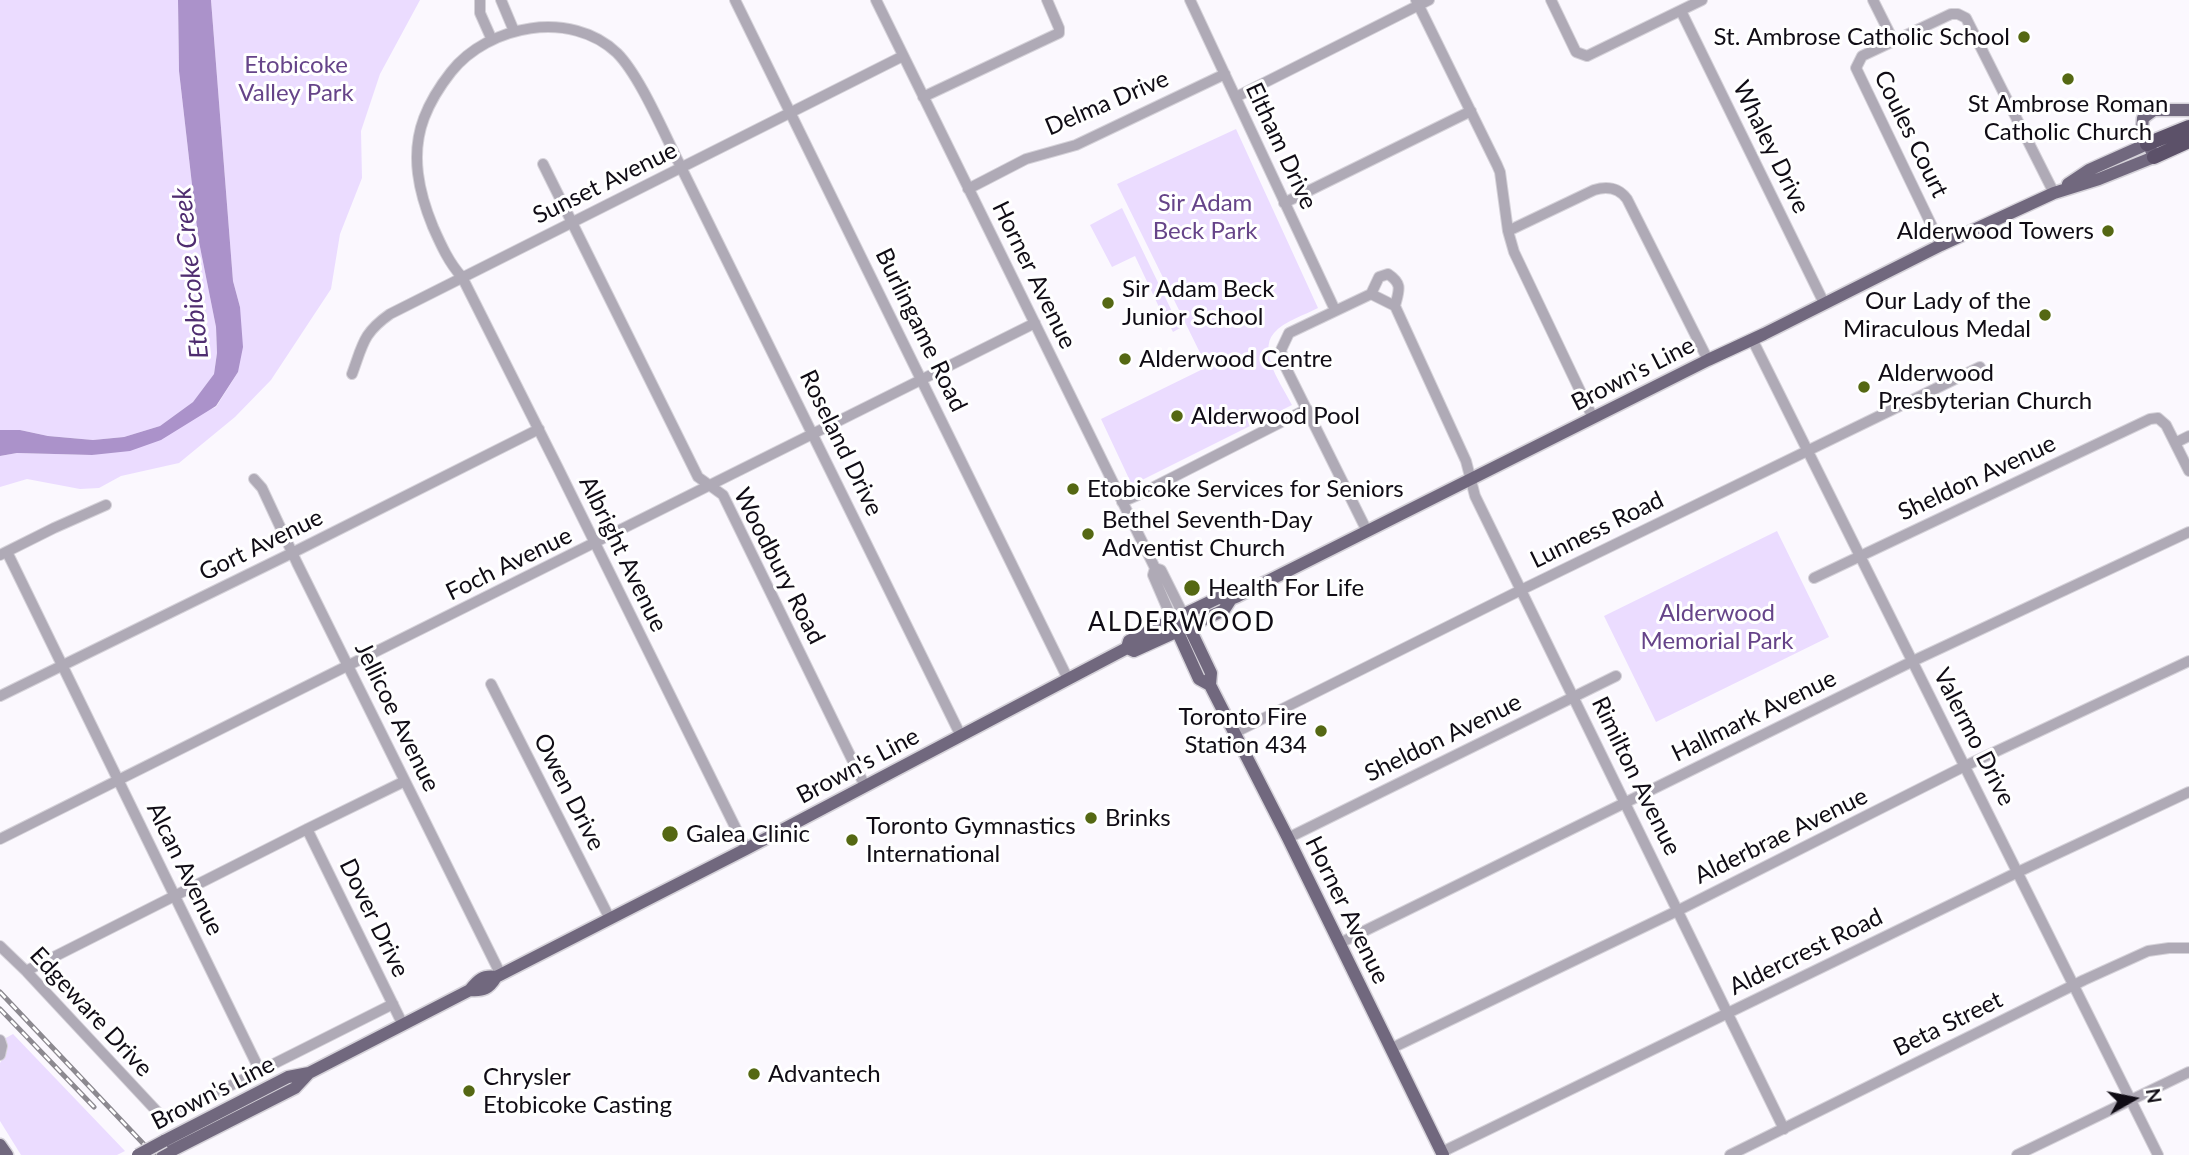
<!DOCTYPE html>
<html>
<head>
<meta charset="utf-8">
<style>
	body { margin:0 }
	#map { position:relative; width:2189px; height:1155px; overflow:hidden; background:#fbf8fe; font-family:Lato,sans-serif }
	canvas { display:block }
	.north { position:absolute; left:2098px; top:1064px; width:70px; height:70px; -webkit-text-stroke:5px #fff; paint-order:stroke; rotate:81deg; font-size:19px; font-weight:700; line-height:28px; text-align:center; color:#100c15 }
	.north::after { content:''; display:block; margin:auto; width:24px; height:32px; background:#100c15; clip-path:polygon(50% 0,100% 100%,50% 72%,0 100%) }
</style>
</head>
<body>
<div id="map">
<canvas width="2189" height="1155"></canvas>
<div class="north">N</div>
</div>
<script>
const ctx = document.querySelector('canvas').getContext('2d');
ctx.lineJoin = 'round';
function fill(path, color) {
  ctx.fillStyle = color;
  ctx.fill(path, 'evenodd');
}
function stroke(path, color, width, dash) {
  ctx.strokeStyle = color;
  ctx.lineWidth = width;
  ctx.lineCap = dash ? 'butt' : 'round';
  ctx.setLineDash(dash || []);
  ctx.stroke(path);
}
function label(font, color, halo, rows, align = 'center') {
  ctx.font = font + ' Lato,sans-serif';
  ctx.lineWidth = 6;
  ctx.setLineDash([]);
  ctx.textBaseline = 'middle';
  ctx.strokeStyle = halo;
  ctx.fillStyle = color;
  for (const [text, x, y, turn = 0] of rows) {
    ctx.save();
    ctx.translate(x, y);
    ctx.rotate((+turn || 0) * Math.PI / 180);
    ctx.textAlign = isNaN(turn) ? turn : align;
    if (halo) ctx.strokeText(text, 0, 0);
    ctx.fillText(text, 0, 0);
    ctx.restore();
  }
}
fill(new Path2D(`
	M 0,0 L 178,0 L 179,71 L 198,237 L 216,327 L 217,353 L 214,374 L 193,402 L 160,426 L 124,437 L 93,440 L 48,436 L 20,430 L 0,430 Z
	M 211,0 L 420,0 L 380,74 L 361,131 L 362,178 L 340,234 L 331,289 L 271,380 L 235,417 L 179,463 L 121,476 L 99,488 L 80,489 L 27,479 L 0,487 L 0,456 L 17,453 L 92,455 L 216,407 L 238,372 L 240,307 L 233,281 Z
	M 1236,129 L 1318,308 C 1305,315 1284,321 1274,333 C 1257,352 1283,387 1292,405 L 1132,485 L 1101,419 L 1207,367 L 1117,184 Z
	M 1122,208 L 1180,328 L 1173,332 L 1168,322 L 1166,322 L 1135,256 L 1112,267 L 1090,225 Z
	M 1777,531 L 1829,637 L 1656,722 L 1604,616 Z
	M 13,1034 L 125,1151 L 117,1155 L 21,1155 L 0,1121 L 0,1063 L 7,1052 L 4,1039 Z`), '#ebdcff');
fill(new Path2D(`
	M 178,0 L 211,0 L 233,281 L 240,307 L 243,347 L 238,372 L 216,406 L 161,440 L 130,451 L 92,455 L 17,453 L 0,456 L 0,430 L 20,430 L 48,436 L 93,440 L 124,437 L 160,426 L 193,402 L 214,374 L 217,353 L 216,327 L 198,237 L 179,71 Z`), '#ab92ca');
const minor = new Path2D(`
	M 480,0 L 480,13 L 492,40
	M 501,0 L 514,31
	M 735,0 L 1068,679
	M 876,0 L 1155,568 L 1153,575 L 1172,619
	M 1190,0 L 1335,310
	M 1416,0 L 1497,165 L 1500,172 L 1508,231 L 1514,252 L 1593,418
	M 1551,0 L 1576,52 L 1587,56 L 1702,0
	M 1873,0 L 1893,40
	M 1681,11 L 1824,303
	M 923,97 L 1059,33 L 1059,28 L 1047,0
	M 1236,97 L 1429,0
	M 543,164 L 698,477 L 723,495 L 865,786
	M 968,189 L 1026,159 L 1076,145 L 1225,74
	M 1284,203 L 1471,111
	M 1508,231 L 1594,190 C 1607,186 1619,188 1627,199 L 1708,360
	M 1941,245 L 1856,68 L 1862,56 L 1951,14 L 1958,14 L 1966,18 L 2054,193
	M 1371,294 L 1379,277 L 1388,274 C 1403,284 1399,290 1395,306
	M 1752,339 L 2158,1155
	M 352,374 C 363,344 363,333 390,314 L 903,56
	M 2175,443 L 2189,436
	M 254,479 L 262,488 L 297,563 L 501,975
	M 1122,502 L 1138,495 L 1307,409
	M 1367,531 L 1284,364 L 1281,350 L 1289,333 L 1371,294 L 1395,306 L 1466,461 L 1475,496 L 1784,1129
	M 7,552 L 260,1071
	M 0,555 L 54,528 L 106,505
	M 1155,568 L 1161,570 L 1183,614
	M 1814,578 L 2150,419 L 2158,418 L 2166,425 L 2189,471
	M 491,684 L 610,919
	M 0,696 L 292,553 L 539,429
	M 1234,733 L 1521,590 L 1980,367
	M 307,829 L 403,1025
	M 1288,838 L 1616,676
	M 0,839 L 1035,323
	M 746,849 C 653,658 558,467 462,277 C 449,263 441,245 433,227 C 419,193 410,155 424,118 C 430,102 440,86 451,72 C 488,25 571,9 617,53 C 639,75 662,129 677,159 L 961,736
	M 1340,943 L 1913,661 L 2189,532
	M 0,946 L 26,971 L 164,1119 L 393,1004
	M 26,971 L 307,829 L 405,781
	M 0,1040 L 2,1046 L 0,1055
	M 1392,1048 L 1679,910 L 1965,766 L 2189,661
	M 1442,1152 L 2018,872 L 2189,792
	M 1730,1155 L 2084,980 L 2148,951 L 2169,948 L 2189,948
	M 2017,1155 L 2189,1072`);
const major = new Path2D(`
	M 2068,184 L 2089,170 L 2147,144
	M 1183,614 L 1211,673 L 1210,685 L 1288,838 L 1443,1155
	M 1175,626 L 1199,679 L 1210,685
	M 1127,648 L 1134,651 L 1220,612 L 1224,610 L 1231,599
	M 470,990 C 483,991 489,989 496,977 L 746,849 L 1108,658 L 1127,648 L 1129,641 L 1218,598 L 1231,599 L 1238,596 L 1708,360 L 1764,334 L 1941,245 L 2054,193 L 2099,179 L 2154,157 L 2142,129 L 2143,118 L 2154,110 L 2189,110
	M 164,1141 L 288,1077 L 309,1073 L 470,990 C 478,980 483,975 496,977
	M 0,1145 L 7,1155
	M 163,1155 L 295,1088 L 309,1073`);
const highway = new Path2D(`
	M 2147,144 L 2189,127
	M 2154,157 L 2189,141`);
stroke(minor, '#d5d2d9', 12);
stroke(major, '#d5d2d9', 15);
stroke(highway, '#d5d2d9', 17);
stroke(minor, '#afaab6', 10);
stroke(major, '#71687e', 12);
stroke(highway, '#5c5169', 14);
const rail = new Path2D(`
	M 0,992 L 154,1155
	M 0,1009 L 94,1107`);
stroke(rail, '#8c8990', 5);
stroke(rail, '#fff', 2.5, [8]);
const majorBridge = new Path2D(`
	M 138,1155 L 164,1141`);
stroke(majorBridge, '#d5d2d9', 15, []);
stroke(majorBridge, '#71687e', 12);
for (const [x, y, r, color] of [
	[2024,37,7,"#556813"],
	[2068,79,7,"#556813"],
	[2108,231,7,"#556813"],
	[1108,303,7,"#556813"],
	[2045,315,7,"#556813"],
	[1125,359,7,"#556813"],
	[1864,387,7,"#556813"],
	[1177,416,7,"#556813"],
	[1073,489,7,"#556813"],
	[1088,534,7,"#556813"],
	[1192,588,9,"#556813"],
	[1321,731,7,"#556813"],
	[1091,818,7,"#556813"],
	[670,834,9,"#556813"],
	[852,840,7,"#556813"],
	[754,1074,7,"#556813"],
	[469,1091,7,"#556813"]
]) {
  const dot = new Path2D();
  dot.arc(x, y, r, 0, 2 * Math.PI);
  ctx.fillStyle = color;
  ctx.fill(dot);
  stroke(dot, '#fff', 2.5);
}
label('24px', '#100c15', '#fff', [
	["St. Ambrose Catholic School",2010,37,"right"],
	["St Ambrose Roman",2068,104,"center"],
	["Catholic Church",2068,132,"center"],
	["Alderwood Towers",2094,231,"right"],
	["Sir Adam Beck",1122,289],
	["Junior School",1122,317],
	["Our Lady of the",2031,301,"right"],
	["Miraculous Medal",2031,329,"right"],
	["Alderwood Centre",1139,359],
	["Alderwood",1878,373],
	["Presbyterian Church",1878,401],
	["Alderwood Pool",1191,416],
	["Etobicoke Services for Seniors",1087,489],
	["Bethel Seventh-Day",1102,520],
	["Adventist Church",1102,548],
	["Health For Life",1208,588],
	["Toronto Fire",1307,717,"right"],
	["Station 434",1307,745,"right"],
	["Brinks",1105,818],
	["Toronto Gymnastics",866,826],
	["International",866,854],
	["Galea Clinic",686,834],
	["Advantech",768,1074],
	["Chrysler",483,1077],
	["Etobicoke Casting",483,1105]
], 'left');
label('24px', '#664489', '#fff', [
	["Etobicoke",296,65],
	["Valley Park",296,93],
	["Sir Adam",1205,203],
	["Beck Park",1205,231],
	["Alderwood",1717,613],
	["Memorial Park",1717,641]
]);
label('24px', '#100c15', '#fff', [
	["Delma Drive",1107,103,-23],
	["Coules Court",1911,134,64],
	["Eltham Drive",1281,146,65],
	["Whaley Drive",1771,147,64],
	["Sunset Avenue",605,183,-26],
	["Horner Avenue",1034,275,64],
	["Burlingame Road",921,330,64],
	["Brown's Line",1633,374,-27],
	["Roseland Drive",841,443,64],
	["Sheldon Avenue",1977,478,-25],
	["Lunness Road",1597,530,-26],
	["Gort Avenue",261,545,-26],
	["Albright Avenue",623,554,64],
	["Foch Avenue",509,564,-26],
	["Woodbury Road",779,566,63],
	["Hallmark Avenue",1754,716,-26],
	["Jellicoe Avenue",397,717,64],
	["Valermo Drive",1974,737,63],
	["Sheldon Avenue",1443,738,-26],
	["Brown's Line",858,766,-28],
	["Rimilton Avenue",1636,776,64],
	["Owen Drive",569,792,63],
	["Alderbrae Avenue",1781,836,-26],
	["Alcan Avenue",185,869,64],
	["Horner Avenue",1347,910,64],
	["Dover Drive",374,918,64],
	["Aldercrest Road",1806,952,-26],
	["Edgeware Drive",91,1012,47],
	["Beta Street",1948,1024,-26],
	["Brown's Line",213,1093,-27]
]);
label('italic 26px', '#4f2d70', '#fff', [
	["Etobicoke Creek",191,273,-96]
]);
ctx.letterSpacing = '2px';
label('26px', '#100c15', '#fff', [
	["ALDERWOOD",1182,623]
]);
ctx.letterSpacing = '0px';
</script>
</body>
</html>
